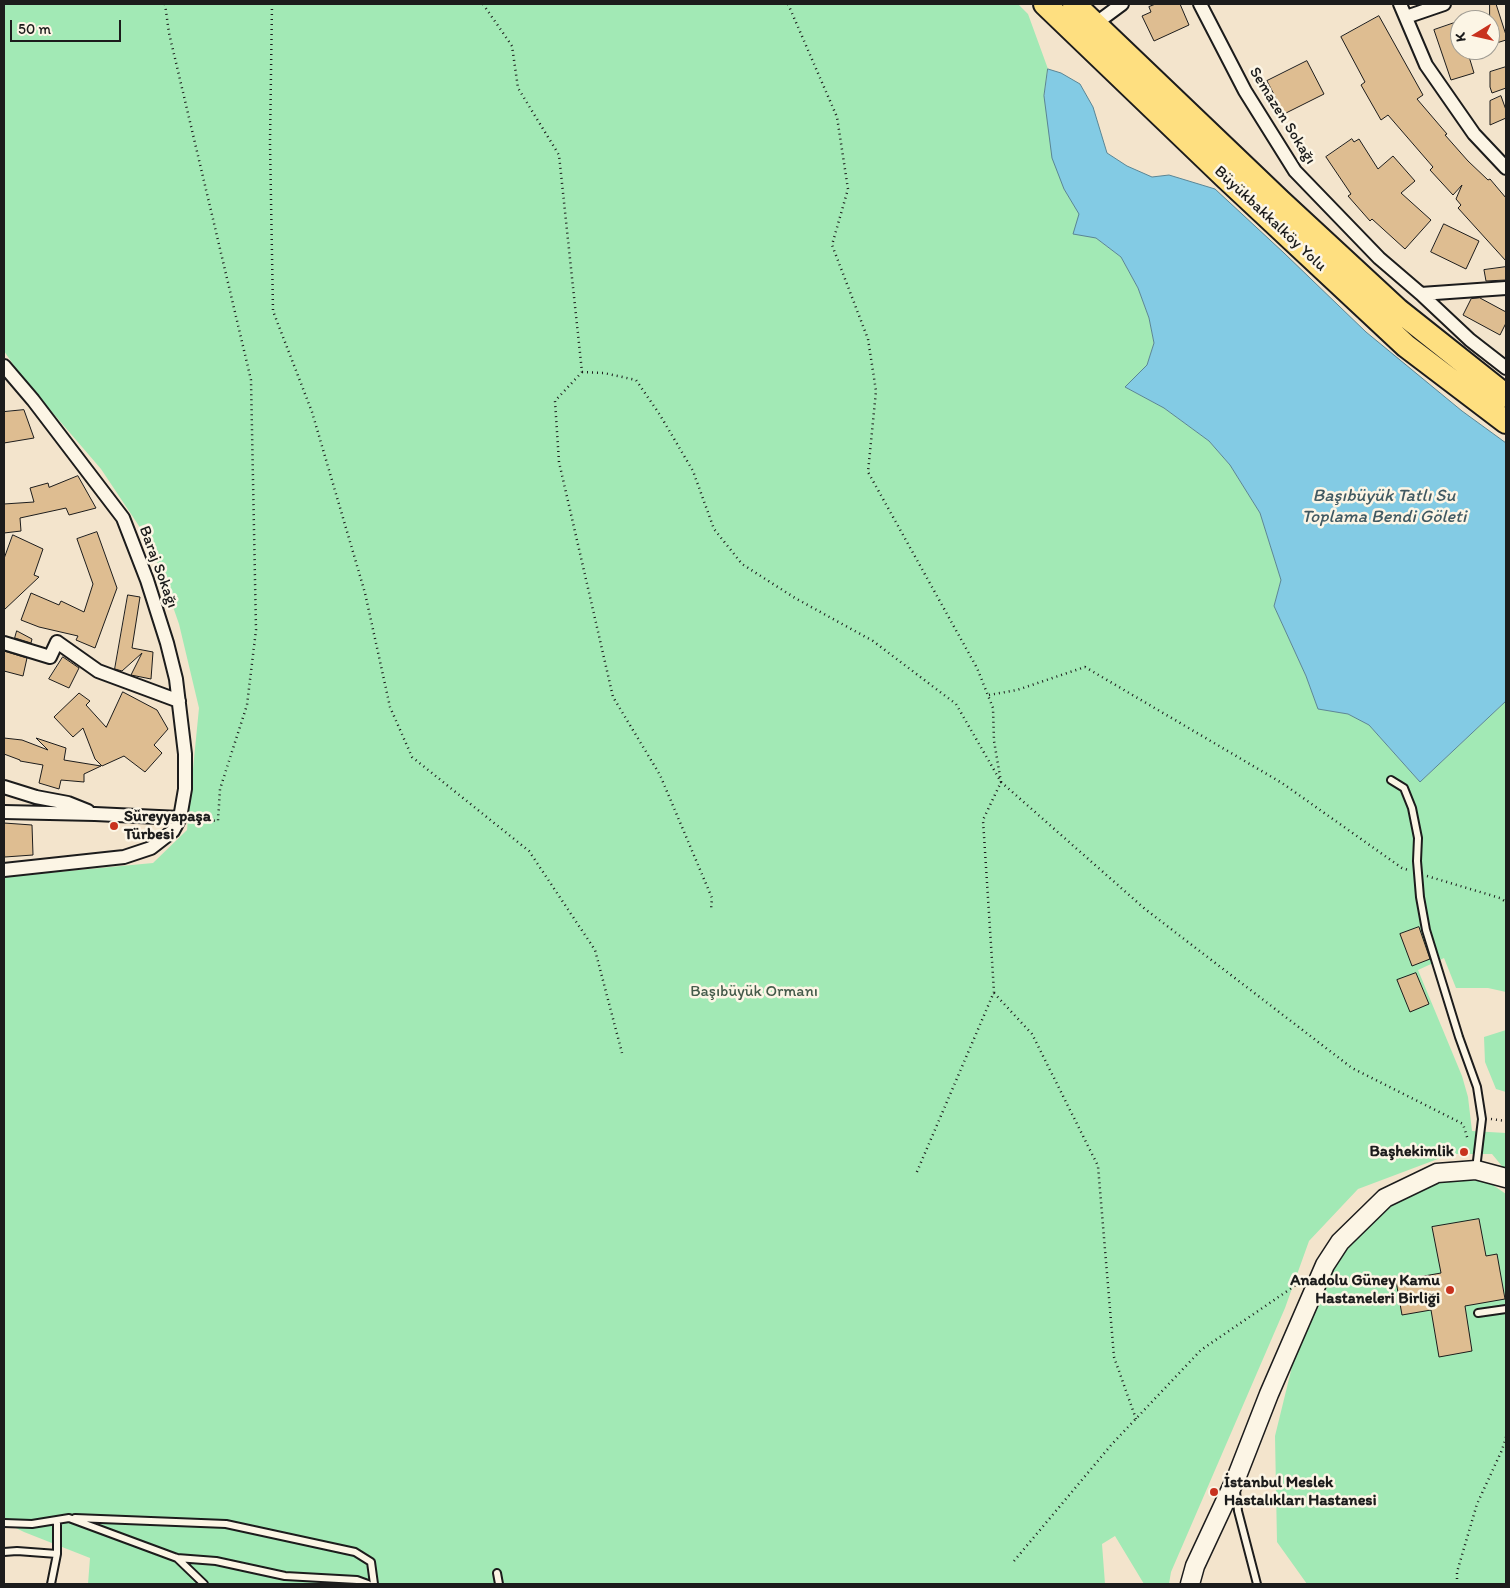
<!DOCTYPE html>
<html>
<head>
<meta charset="utf-8">
<style>
	body { margin:0 }
	#map { position:relative; width:1510px; height:1588px; overflow:hidden; background:#f3e4cc; font-family:Itim,sans-serif }
	canvas { display:block }
	.frame { position:absolute; inset:0; border:5px solid #1c1c1c; pointer-events:none }
	.north { position:absolute; left:1450px; top:10px; width:50px; height:50px; box-sizing:border-box; background:#fcf5e5; border:1px solid #a29e95; border-radius:50%; rotate:261deg; font-size:14px; font-weight:700; line-height:20px; text-align:center; color:#1c1c1c }
	.north::after { content:''; display:block; margin:auto; width:18px; height:22px; background:#c8321e; clip-path:polygon(50% 0,100% 100%,50% 72%,0 100%) }
	.scale { position:absolute; left:10px; top:20px; width:111px; height:22px; box-sizing:border-box; border:2px solid #1c1c1c; border-top:0; padding-left:6px; font-size:15px; line-height:18px; white-space:nowrap; color:#1c1c1c; -webkit-text-stroke:4px #fcf5e5; paint-order:stroke }
</style>
</head>
<body>
<div id="map">
<canvas width="1510" height="1588"></canvas>
<div class="frame"></div>
<div class="north">K</div>
<div class="scale">50 m</div>
</div>
<script>
const ctx = document.querySelector('canvas').getContext('2d');
ctx.lineJoin = 'round';
function fill(path, color) {
  ctx.fillStyle = color;
  ctx.fill(path, 'evenodd');
}
function stroke(path, color, width, dash) {
  ctx.strokeStyle = color;
  ctx.lineWidth = width;
  ctx.lineCap = dash ? 'butt' : 'round';
  ctx.setLineDash(dash || []);
  ctx.stroke(path);
}
function label(font, color, halo, rows, align = 'center') {
  ctx.font = font + ' Itim,sans-serif';
  ctx.lineWidth = 5;
  ctx.setLineDash([]);
  ctx.textBaseline = 'middle';
  ctx.strokeStyle = halo;
  ctx.fillStyle = color;
  for (const [text, x, y, turn = 0] of rows) {
    ctx.save();
    ctx.translate(x, y);
    ctx.rotate((+turn || 0) * Math.PI / 180);
    ctx.textAlign = isNaN(turn) ? turn : align;
    if (halo) ctx.strokeText(text, 0, 0);
    ctx.fillText(text, 0, 0);
    ctx.restore();
  }
}
fill(new Path2D(`
	M 4,4 L 1018,4 L 1028,14 L 1048,69 L 1044,96 L 1064,189 L 1096,238 L 1121,257 L 1138,288 L 1149,318 L 1154,343 L 1147,365 L 1125,387 L 1164,408 L 1209,441 L 1230,465 L 1260,513 L 1281,580 L 1274,606 L 1306,676 L 1318,709 L 1348,714 L 1369,725 L 1420,782 L 1506,701 L 1506,992 L 1488,988 L 1456,988 L 1444,958 L 1418,970 L 1462,1076 L 1468,1097 L 1472,1131 L 1506,1133 L 1506,1171 L 1492,1154 L 1451,1154 L 1358,1189 L 1309,1241 L 1285,1308 L 1171,1572 L 1169,1584 L 1144,1584 L 1115,1536 L 1102,1544 L 1105,1584 L 88,1584 L 90,1558 L 24,1532 L 4,1522 L 4,877 L 153,863 L 187,830 L 199,708 L 179,624 L 151,544 L 101,469 L 21,376 L 4,351 Z
	M 1506,1030 L 1506,1092 L 1496,1089 L 1485,1062 L 1484,1037 Z
	M 1456,1180 L 1487,1181 L 1506,1194 L 1506,1584 L 1307,1584 L 1277,1542 L 1275,1436 L 1299,1338 L 1328,1275 L 1351,1242 L 1390,1202 L 1423,1185 Z`), '#a2e9b5');
const water = new Path2D(`
	M 1048,69 L 1061,73 L 1080,84 L 1093,107 L 1107,153 L 1127,166 L 1152,177 L 1169,175 L 1215,189 L 1284,253 L 1366,332 L 1462,411 L 1506,443 L 1506,701 L 1420,782 L 1369,725 L 1348,714 L 1318,709 L 1306,676 L 1274,606 L 1281,580 L 1260,513 L 1230,465 L 1209,441 L 1164,408 L 1125,387 L 1147,365 L 1154,343 L 1149,318 L 1138,288 L 1121,257 L 1096,238 L 1073,234 L 1079,214 L 1064,189 L 1052,158 L 1044,96 Z`);
fill(water, '#83cbe4');
stroke(water, '#5a8594', 1);
const building = new Path2D(`
	M 1156,4 L 1180,4 L 1189,25 L 1154,41 L 1142,16 L 1151,12 L 1149,7 Z
	M 1490,4 L 1496,4 L 1506,35 L 1506,40 L 1490,45 Z
	M 1379,16 L 1423,95 L 1417,99 L 1447,134 L 1445,135 L 1468,161 L 1488,180 L 1490,179 L 1506,198 L 1506,261 L 1458,208 L 1461,205 L 1456,199 L 1462,185 L 1453,195 L 1430,170 L 1433,167 L 1388,115 L 1381,120 L 1361,85 L 1365,82 L 1341,37 Z
	M 1460,21 L 1460,50 L 1467,50 L 1474,73 L 1451,80 L 1434,30 Z
	M 1307,61 L 1324,94 L 1284,114 L 1267,81 Z
	M 1506,67 L 1506,88 L 1492,93 L 1490,87 L 1490,72 Z
	M 1501,96 L 1506,110 L 1506,118 L 1490,125 L 1490,101 Z
	M 1352,139 L 1354,142 L 1359,139 L 1378,169 L 1393,156 L 1415,181 L 1401,193 L 1431,220 L 1405,249 L 1372,219 L 1370,221 L 1348,196 L 1351,194 L 1326,157 Z
	M 1444,224 L 1479,241 L 1466,269 L 1431,252 Z
	M 1506,267 L 1506,280 L 1486,281 L 1484,270 Z
	M 1480,298 L 1506,312 L 1506,323 L 1500,335 L 1463,315 L 1471,299 Z
	M 24,410 L 34,438 L 4,443 L 4,412 Z
	M 78,476 L 96,508 L 69,515 L 66,508 L 20,518 L 21,531 L 4,533 L 4,504 L 34,502 L 30,488 L 48,483 L 49,487 Z
	M 97,532 L 117,588 L 95,648 L 76,640 L 78,636 L 39,627 L 21,620 L 31,593 L 59,605 L 61,601 L 84,612 L 93,584 L 77,539 Z
	M 13,535 L 43,549 L 34,575 L 39,577 L 4,610 L 4,559 Z
	M 128,595 L 140,597 L 132,648 L 153,652 L 151,679 L 131,675 L 142,653 L 122,671 L 115,669 Z
	M 17,631 L 32,639 L 31,643 L 15,638 Z
	M 4,651 L 27,658 L 23,676 L 4,671 Z
	M 63,657 L 79,668 L 69,688 L 49,679 Z
	M 123,692 L 157,710 L 168,729 L 154,745 L 162,753 L 145,772 L 124,756 L 102,766 L 95,759 L 83,728 L 73,737 L 54,717 L 79,693 L 90,701 L 86,705 L 106,727 Z
	M 4,738 L 22,740 L 48,750 L 36,738 L 66,748 L 64,760 L 101,766 L 84,774 L 84,782 L 61,780 L 59,789 L 39,783 L 43,765 L 20,761 L 20,760 L 4,754 Z
	M 4,823 L 32,825 L 33,855 L 5,857 Z
	M 1419,927 L 1430,959 L 1412,966 L 1400,934 Z
	M 1416,973 L 1429,1004 L 1410,1012 L 1397,980 Z
	M 1479,1219 L 1486,1256 L 1497,1254 L 1505,1299 L 1465,1306 L 1472,1351 L 1439,1357 L 1431,1310 L 1402,1315 L 1396,1281 L 1441,1273 L 1432,1227 Z`);
fill(building, '#debd91');
stroke(building, '#1c1c1c', 1);
const lane = new Path2D(`
	M 1391,780 L 1404,788 L 1412,808 L 1418,838 L 1417,861 L 1420,897 L 1426,930 L 1459,1037 L 1477,1087 L 1482,1119 L 1476,1169
	M 1478,1313 L 1506,1309
	M 1236,1491 L 1238,1511 L 1257,1584
	M 75,1518 L 226,1524 L 355,1552 L 371,1562 L 374,1584
	M 4,1523 L 32,1524 L 69,1518 L 177,1558 L 216,1561 L 285,1576 L 357,1580 L 368,1584
	M 4,1552 L 17,1551 L 57,1554
	M 177,1558 L 204,1584
	M 497,1573 L 499,1584
	M 51,1584 L 57,1554 L 57,1520`);
const street = new Path2D(`
	M 1200,4 L 1245,91 L 1295,171 L 1379,258 L 1421,294 L 1470,340 L 1506,368
	M 1400,4 L 1426,65 L 1474,134 L 1506,168
	M 1406,17 L 1444,4
	M 1095,24 L 1122,4
	M 1421,294 L 1506,288
	M 4,366 L 33,400 L 123,518 L 147,580 L 167,643 L 176,679 L 185,754 L 185,789 L 180,818 L 173,831 L 151,848 L 124,857 L 4,870
	M 4,643 L 50,657 L 57,642 L 98,671 L 179,701
	M 4,787 L 36,797 L 68,803 L 88,811
	M 4,812 L 95,814 L 180,818`);
const secondary = new Path2D(`
	M 1190,1584 L 1195,1566 L 1237,1476 L 1269,1394 L 1325,1265 L 1340,1242 L 1385,1198 L 1437,1173 L 1476,1170 L 1506,1178`);
const highway = new Path2D(`
	M 1045,4 L 1224,176 L 1406,346 L 1506,422
	M 1074,4 L 1280,201 L 1398,310 L 1506,396`);
stroke(lane, '#1c1c1c', 10);
stroke(street, '#1c1c1c', 16);
stroke(secondary, '#1c1c1c', 21);
stroke(highway, '#1c1c1c', 26);
stroke(new Path2D(`
	M 165,4 L 169,33 L 251,380 L 256,630 L 247,705 L 220,789 L 218,821 L 193,819
	M 272,4 L 270,143 L 273,311 L 312,412 L 365,593 L 390,707 L 412,757 L 529,851 L 595,950 L 622,1053
	M 483,4 L 512,46 L 518,88 L 559,155 L 582,372 L 555,401 L 559,462 L 613,697 L 660,775 L 712,898 L 711,909
	M 788,4 L 837,117 L 848,189 L 832,245 L 868,339 L 876,391 L 868,472 L 977,668 L 993,708 L 994,741 L 1001,782 L 983,820 L 994,992 L 916,1174
	M 582,372 L 604,373 L 636,380 L 660,415 L 693,471 L 714,529 L 742,564 L 795,598 L 873,641 L 956,704 L 1001,782 L 1145,909 L 1352,1068 L 1463,1124 L 1468,1140
	M 989,695 L 1017,690 L 1085,667 L 1282,783 L 1402,868 L 1408,870
	M 1427,876 L 1500,898 L 1506,902
	M 994,993 L 1032,1034 L 1098,1166 L 1114,1357 L 1136,1419
	M 1491,1119 L 1506,1121
	M 1014,1561 L 1112,1444 L 1201,1350 L 1299,1283
	M 1457,1584 L 1457,1572 L 1477,1504 L 1502,1450 L 1506,1437`), '#1c1c1c', 2.5, [1, 4]);
stroke(lane, '#fcf5e5', 6);
stroke(street, '#fcf5e5', 12);
stroke(secondary, '#fcf5e5', 18);
stroke(highway, '#fedf80', 22);
for (const [x, y, r, color] of [
	[114,826,5,"#c8321e"],
	[1464,1152,5,"#c8321e"],
	[1450,1290,5,"#c8321e"],
	[1214,1492,5,"#c8321e"]
]) {
  const dot = new Path2D();
  dot.arc(x, y, r, 0, 2 * Math.PI);
  ctx.fillStyle = color;
  ctx.fill(dot);
  stroke(dot, '#fcf5e5', 2);
}
label('16px', '#1c1c1c', '#fcf5e5', [
	["Semazen Sokağı",1282,116,58],
	["Büyükbakkalköy Yolu",1270,219,43],
	["Baraj Sokağı",158,567,70]
]);
label('bold 16px', '#1c1c1c', '#fcf5e5', [
	["Süreyyapaşa",124,817],
	["Türbesi",124,835],
	["Başhekimlik",1454,1152,"right"],
	["Anadolu Güney Kamu",1440,1281,"right"],
	["Hastaneleri Birliği",1440,1299,"right"],
	["İstanbul Meslek",1224,1483],
	["Hastalıkları Hastanesi",1224,1501]
], 'left');
label('16px', '#445a4a', '#fcf5e5', [
	["Başıbüyük Ormanı",754,992]
]);
label('italic 18px', '#405962', '#fcf5e5', [
	["Başıbüyük Tatlı Su",1384,496],
	["Toplama Bendi Göleti",1384,517]
]);
</script>
</body>
</html>
